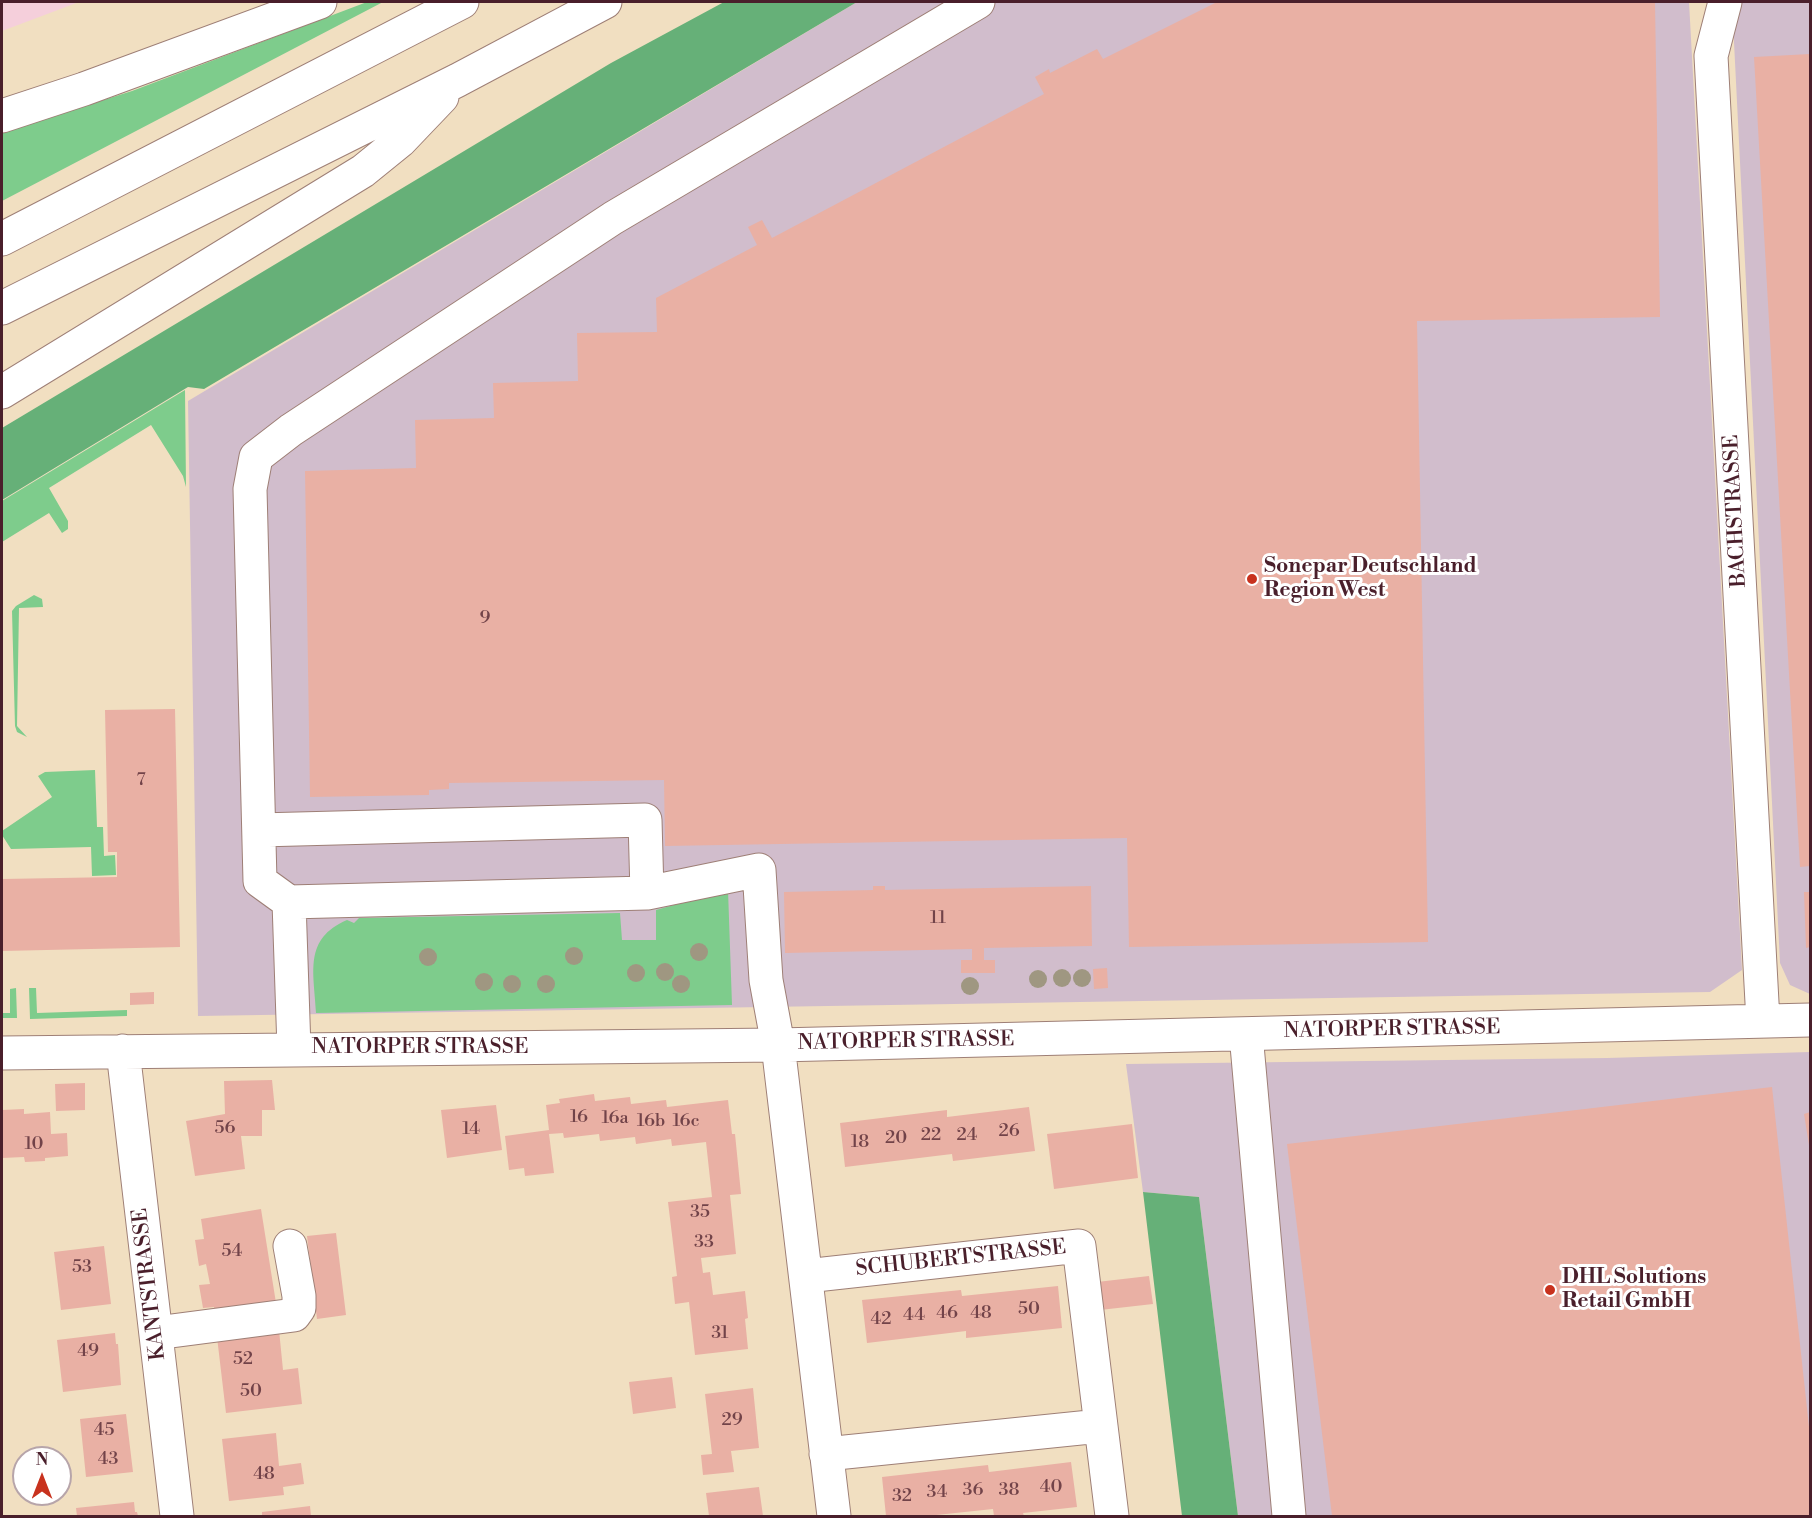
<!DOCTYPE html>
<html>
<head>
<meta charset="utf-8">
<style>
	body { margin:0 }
	#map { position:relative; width:1812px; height:1518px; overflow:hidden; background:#f1dfc1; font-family:"Libre Bodoni",serif }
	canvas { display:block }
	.frame { position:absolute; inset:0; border:3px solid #4a1f2b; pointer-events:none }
	.north { position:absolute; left:12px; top:1446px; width:60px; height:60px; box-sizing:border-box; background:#fff; border:2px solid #b7a5aa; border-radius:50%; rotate:0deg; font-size:16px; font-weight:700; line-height:24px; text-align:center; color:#4a1f2b }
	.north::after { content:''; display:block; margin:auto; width:21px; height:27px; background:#c8321e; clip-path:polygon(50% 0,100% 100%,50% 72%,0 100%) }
</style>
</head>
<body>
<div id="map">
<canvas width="1812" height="1518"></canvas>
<div class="frame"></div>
<div class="north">N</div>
</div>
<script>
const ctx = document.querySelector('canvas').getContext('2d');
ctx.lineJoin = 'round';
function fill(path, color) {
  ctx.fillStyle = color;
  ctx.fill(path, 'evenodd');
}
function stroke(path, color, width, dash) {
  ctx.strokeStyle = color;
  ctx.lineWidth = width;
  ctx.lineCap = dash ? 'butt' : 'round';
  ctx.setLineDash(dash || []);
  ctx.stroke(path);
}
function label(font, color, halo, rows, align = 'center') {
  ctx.font = font + ' "Libre Bodoni",serif';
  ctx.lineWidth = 6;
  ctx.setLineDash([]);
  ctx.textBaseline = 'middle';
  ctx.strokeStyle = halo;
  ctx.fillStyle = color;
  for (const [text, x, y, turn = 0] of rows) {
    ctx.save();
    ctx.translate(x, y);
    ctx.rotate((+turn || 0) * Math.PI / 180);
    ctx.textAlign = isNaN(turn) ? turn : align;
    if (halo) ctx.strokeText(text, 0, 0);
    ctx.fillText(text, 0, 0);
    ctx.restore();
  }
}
fill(new Path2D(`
	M 2,2 L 79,2 L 2,31 Z`), '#f5cfdb');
fill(new Path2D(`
	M 857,2 L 1689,2 L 1742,970 L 1710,992 L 198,1016 L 188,401 Z
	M 1732,2 L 1810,2 L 1810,994 L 1790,985 L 1780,963 Z
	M 1810,1052 L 1810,1516 L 1238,1516 L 1199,1197 L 1143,1192 L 1126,1064 L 1607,1058 Z`), '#d1bdcc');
fill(new Path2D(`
	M 367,2 L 383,2 L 2,201 L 2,132 L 132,91 Z
	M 185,390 L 186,487 L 183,476 L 151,425 L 49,488 L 68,521 L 68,529 L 62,533 L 49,513 L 2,542 L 2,501 Z
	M 34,595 L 42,599 L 43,607 L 19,608 L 17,726 L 27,737 L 17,732 L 15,726 L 12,611 L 16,606 Z
	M 95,770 L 97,827 L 103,827 L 104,856 L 115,855 L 116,875 L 92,876 L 91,847 L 11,849 L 2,835 L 2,831 L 52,797 L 38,776 L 45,772 Z
	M 728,890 L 732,1005 L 316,1013 C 314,972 303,939 347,920 L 354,923 L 359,918 L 620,913 L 622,940 L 656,940 L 656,910 Z
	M 16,988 L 17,1018 L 2,1018 L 2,1013 L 10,1013 L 10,989 Z
	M 29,988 L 36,988 L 37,1013 L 127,1010 L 127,1016 L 30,1019 Z`), '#7ecc8c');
fill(new Path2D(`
	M 724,2 L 857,2 L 204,389 L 188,387 L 2,500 L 2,428 L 611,63 Z
	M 1143,1192 L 1199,1197 L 1238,1516 L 1182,1516 Z`), '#66b078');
fill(new Path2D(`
	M 1217,2 L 1655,2 L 1660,317 L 1417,321 L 1428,942 L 1129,947 L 1127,838 L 665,846 L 664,780 L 449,783 L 449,789 L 429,790 L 429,795 L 310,797 L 305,471 L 416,468 L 415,420 L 494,418 L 493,383 L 578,381 L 577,333 L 657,332 L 656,298 L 757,245 L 748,227 L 762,220 L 772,238 L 1044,94 L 1035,77 L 1049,69 L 1050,73 L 1097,49 L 1103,59 Z
	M 1810,54 L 1810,866 L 1800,867 L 1754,57 Z
	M 175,709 L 180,947 L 2,951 L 2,879 L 117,877 L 117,852 L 108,852 L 105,710 Z
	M 873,886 L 885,886 L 885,890 L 1091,886 L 1092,946 L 984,948 L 984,960 L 995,960 L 995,973 L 961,973 L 961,960 L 972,960 L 972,949 L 785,953 L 784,892 L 873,890 Z
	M 1804,892 L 1810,892 L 1810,947 L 1806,948 Z
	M 1107,968 L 1108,988 L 1094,989 L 1093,969 Z
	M 154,992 L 154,1004 L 130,1005 L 130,993 Z
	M 272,1080 L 275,1110 L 262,1110 L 262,1136 L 241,1136 L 245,1169 L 195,1176 L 186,1121 L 225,1114 L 224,1081 Z
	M 85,1083 L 85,1110 L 56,1111 L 55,1084 Z
	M 1772,1087 L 1810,1436 L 1810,1516 L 1332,1516 L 1287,1144 Z
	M 594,1094 L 595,1101 L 630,1097 L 631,1104 L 666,1100 L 667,1107 L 728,1100 L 732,1134 L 735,1134 L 741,1194 L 730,1195 L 736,1254 L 701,1258 L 703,1273 L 710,1272 L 713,1295 L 745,1291 L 748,1318 L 745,1319 L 748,1349 L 695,1355 L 689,1302 L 675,1304 L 672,1277 L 677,1276 L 668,1202 L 712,1197 L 706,1142 L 672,1146 L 671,1139 L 636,1144 L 635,1137 L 600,1141 L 599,1134 L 564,1138 L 563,1133 L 549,1134 L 554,1173 L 525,1176 L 524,1168 L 509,1170 L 505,1136 L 549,1130 L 546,1105 L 560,1103 L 559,1099 Z
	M 496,1105 L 502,1150 L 447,1158 L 441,1110 Z
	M 1029,1107 L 1035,1151 L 953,1161 L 952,1154 L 845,1167 L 840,1123 L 947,1110 L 947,1117 Z
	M 24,1109 L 24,1114 L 50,1112 L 51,1134 L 67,1133 L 68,1156 L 45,1158 L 45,1161 L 25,1162 L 24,1157 L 2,1158 L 2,1110 Z
	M 1810,1112 L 1810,1144 L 1809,1145 L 1804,1114 Z
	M 1132,1124 L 1138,1178 L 1054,1189 L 1047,1134 Z
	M 261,1209 L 276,1303 L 215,1313 L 214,1307 L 203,1308 L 199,1285 L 210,1284 L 206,1264 L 199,1266 L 195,1240 L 204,1239 L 201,1219 Z
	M 336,1233 L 346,1315 L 317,1319 L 307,1236 Z
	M 104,1246 L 111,1304 L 61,1310 L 54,1252 Z
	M 1149,1276 L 1153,1304 L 1100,1310 L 1097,1282 Z
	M 1058,1286 L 1062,1328 L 966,1338 L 966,1331 L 867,1343 L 862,1300 L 961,1290 L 962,1296 Z
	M 279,1330 L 283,1370 L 298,1368 L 302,1404 L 226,1413 L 217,1337 Z
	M 115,1333 L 116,1344 L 118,1344 L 121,1385 L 63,1392 L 57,1340 Z
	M 672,1377 L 676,1408 L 633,1414 L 629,1382 Z
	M 753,1388 L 759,1448 L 731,1451 L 734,1472 L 703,1475 L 701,1455 L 712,1454 L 705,1394 Z
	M 126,1414 L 133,1472 L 86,1477 L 80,1419 Z
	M 276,1433 L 279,1466 L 301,1463 L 304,1484 L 283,1487 L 284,1495 L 229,1501 L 222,1439 Z
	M 1071,1462 L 1077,1507 L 1023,1513 L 1024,1516 L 994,1516 L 993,1509 L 927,1516 L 886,1516 L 882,1477 L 988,1465 L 989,1472 Z
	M 759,1487 L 763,1516 L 709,1516 L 706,1493 Z
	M 134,1502 L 135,1512 L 137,1512 L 138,1516 L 77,1516 L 76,1508 Z
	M 310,1506 L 311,1516 L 262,1516 L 262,1512 Z`), '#e9b0a4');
const minor = new Path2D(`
	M 1725,2 L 1711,56 L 1763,1021
	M 259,830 L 645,820 L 647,893 L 289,902
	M 647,893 L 759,870 L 766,980 L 778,1045 L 834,1516
	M 1246,1034 L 1289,1516
	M 294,1049 L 289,902 L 260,881 L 250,489 L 256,457 L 291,430 L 613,218 L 978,2
	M 123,1051 L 177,1516
	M 2,1053 L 778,1045 L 1810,1020
	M 806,1276 L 1079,1246 L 1112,1516
	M 156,1333 L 294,1315 L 299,1308 L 299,1296 L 290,1246
	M 826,1454 L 1100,1426`);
const highway = new Path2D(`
	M 2,116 L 84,89 L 320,2
	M 2,239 L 462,2
	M 2,308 L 458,80 L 605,2
	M 2,392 L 363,171 L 400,141 L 442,97`);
stroke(minor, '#9e7f76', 35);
stroke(highway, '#9e7f76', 35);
stroke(minor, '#fff', 33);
stroke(highway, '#fff', 33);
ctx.fillStyle = '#9f9781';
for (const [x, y] of [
	[699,952],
	[574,956],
	[428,957],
	[665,972],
	[636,973],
	[1062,978],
	[1082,978],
	[1038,979],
	[484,982],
	[512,984],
	[546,984],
	[681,984],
	[970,986]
]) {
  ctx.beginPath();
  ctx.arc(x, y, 9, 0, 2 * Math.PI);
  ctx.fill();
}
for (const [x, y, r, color] of [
	[1252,579,6,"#c8321e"],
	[1550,1290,6,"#c8321e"]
]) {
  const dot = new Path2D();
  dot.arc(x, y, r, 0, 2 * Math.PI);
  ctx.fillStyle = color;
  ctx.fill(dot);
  stroke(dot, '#fff', 2);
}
label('18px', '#724349', null, [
	["9",485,619],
	["7",141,781],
	["11",938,919],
	["16",579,1118],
	["16a",615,1119],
	["16b",651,1122],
	["16c",686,1122],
	["56",225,1129],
	["14",471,1130],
	["26",1009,1132],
	["22",931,1136],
	["24",967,1136],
	["20",896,1139],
	["18",860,1143],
	["10",34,1145],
	["35",700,1213],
	["33",704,1243],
	["54",232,1252],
	["53",82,1268],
	["50",1029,1310],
	["46",947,1314],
	["48",981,1314],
	["44",914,1316],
	["42",881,1320],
	["31",720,1334],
	["49",88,1352],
	["52",243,1360],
	["50",251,1392],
	["29",732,1421],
	["45",104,1431],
	["43",108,1460],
	["48",264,1475],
	["40",1051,1488],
	["36",973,1491],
	["38",1009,1491],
	["34",937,1493],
	["32",902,1497]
]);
label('21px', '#4a1f2b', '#fff', [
	["BACHSTRASSE",1736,511,-93],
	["NATORPER STRASSE",1392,1030,-1],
	["NATORPER STRASSE",906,1042,-1],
	["NATORPER STRASSE",420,1048],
	["SCHUBERTSTRASSE",961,1259,-6],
	["KANTSTRASSE",150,1284,-97]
]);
label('bold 21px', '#4a1f2b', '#fff', [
	["Sonepar Deutschland",1264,567],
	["Region West",1264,591],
	["DHL Solutions",1562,1278],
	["Retail GmbH",1562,1302]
], 'left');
</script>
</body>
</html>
